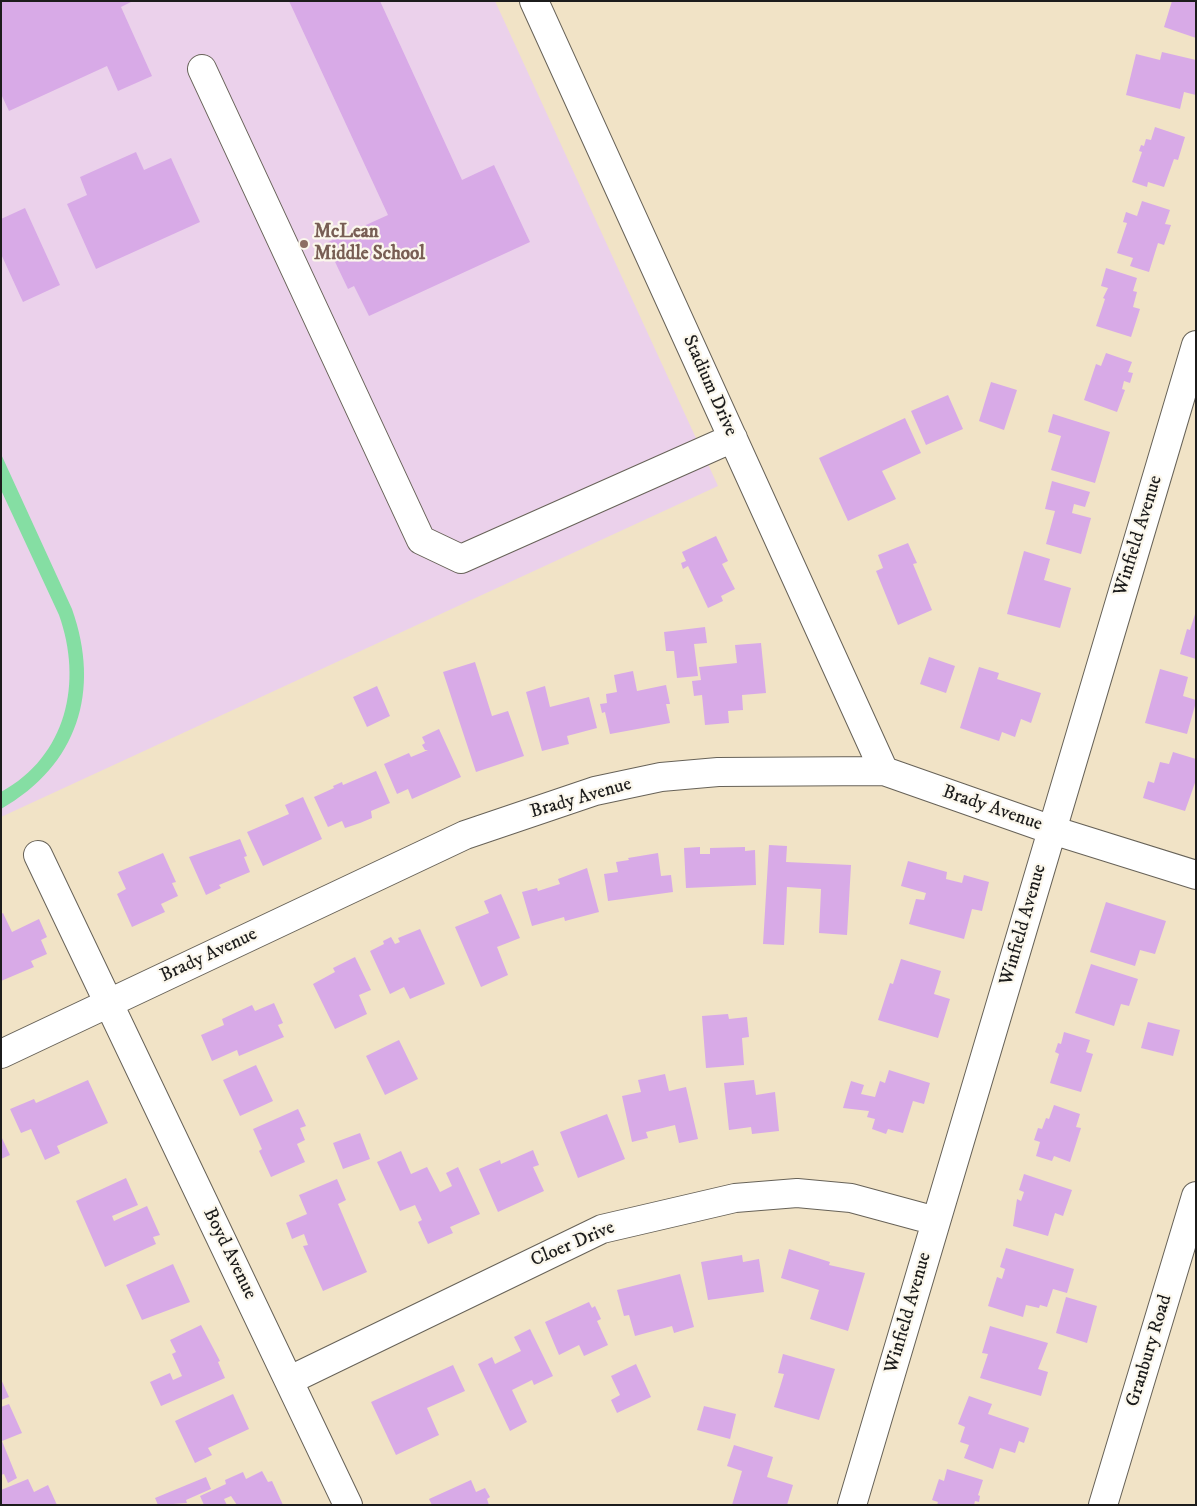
<!DOCTYPE html>
<html>
<head>
<meta charset="utf-8">
<style>
	body { margin:0 }
	#map { position:relative; width:1197px; height:1506px; overflow:hidden; background:#f1e3c6; font-family:"IM FELL DW Pica",serif }
	canvas { display:block }
	.frame { position:absolute; inset:0; border:2px solid #1c1c1c; pointer-events:none }
</style>
</head>
<body>
<div id="map">
<canvas width="1197" height="1506"></canvas>
<div class="frame"></div>
</div>
<script>
const ctx = document.querySelector('canvas').getContext('2d');
ctx.lineJoin = 'round';
function fill(path, color) {
  ctx.fillStyle = color;
  ctx.fill(path, 'evenodd');
}
function stroke(path, color, width, dash) {
  ctx.strokeStyle = color;
  ctx.lineWidth = width;
  ctx.lineCap = dash ? 'butt' : 'round';
  ctx.setLineDash(dash || []);
  ctx.stroke(path);
}
function label(font, color, halo, rows, align = 'center') {
  ctx.font = font + ' "IM FELL DW Pica",serif';
  ctx.lineWidth = 4.5;
  ctx.setLineDash([]);
  ctx.textBaseline = 'middle';
  ctx.strokeStyle = halo;
  ctx.fillStyle = color;
  for (const [text, x, y, turn = 0] of rows) {
    ctx.save();
    ctx.translate(x, y);
    ctx.rotate((+turn || 0) * Math.PI / 180);
    ctx.textAlign = isNaN(turn) ? turn : align;
    if (halo) ctx.strokeText(text, 0, 0);
    ctx.fillText(text, 0, 0);
    ctx.restore();
  }
}
fill(new Path2D(`
	M 1,1 L 495,1 L 718,486 L 1,817 Z`), '#ebd1eb');
fill(new Path2D(`
	M 1,454 L 72,609 C 101,691 78,765 1,809 L 1,792 C 67,756 83,682 59,615 L 1,490 Z`), '#85dea3');
fill(new Path2D(`
	M 1,1 L 133,1 L 121,7 L 152,76 L 118,91 L 107,66 L 9,111 L 1,94 Z
	M 289,1 L 380,1 L 462,180 L 494,165 L 530,242 L 369,316 L 354,286 L 348,289 L 326,243 L 388,215 Z
	M 1172,1 L 1196,1 L 1196,38 L 1164,27 Z
	M 1162,52 L 1196,60 L 1196,95 L 1184,92 L 1180,109 L 1126,95 L 1136,54 L 1160,60 Z
	M 1155,127 L 1185,137 L 1178,160 L 1174,159 L 1164,187 L 1148,182 L 1147,187 L 1132,182 L 1142,152 L 1139,151 L 1141,145 L 1144,146 L 1146,139 L 1151,140 Z
	M 136,152 L 144,170 L 171,158 L 200,222 L 96,269 L 67,204 L 87,195 L 80,177 Z
	M 1142,201 L 1170,210 L 1165,224 L 1171,225 L 1164,245 L 1158,243 L 1149,272 L 1130,266 L 1133,258 L 1117,253 L 1127,223 L 1123,222 L 1126,212 L 1137,216 Z
	M 25,208 L 60,285 L 23,302 L 1,254 L 1,219 Z
	M 1106,268 L 1137,278 L 1133,291 L 1137,292 L 1133,307 L 1140,309 L 1131,337 L 1096,326 L 1105,299 L 1103,298 L 1108,288 L 1101,286 Z
	M 1106,353 L 1132,362 L 1128,372 L 1133,373 L 1130,383 L 1124,381 L 1122,389 L 1125,390 L 1117,412 L 1084,400 L 1096,364 L 1101,366 Z
	M 991,382 L 1017,390 L 1004,430 L 979,421 Z
	M 948,395 L 963,429 L 926,445 L 911,411 Z
	M 1053,414 L 1110,432 L 1095,483 L 1051,470 L 1061,436 L 1048,432 Z
	M 905,418 L 921,453 L 882,471 L 896,499 L 848,521 L 819,458 Z
	M 1052,481 L 1090,492 L 1085,507 L 1074,504 L 1072,513 L 1091,518 L 1081,554 L 1046,544 L 1055,511 L 1045,509 Z
	M 716,536 L 728,561 L 722,564 L 735,589 L 721,596 L 723,601 L 708,608 L 688,566 L 683,569 L 681,563 L 686,561 L 682,552 Z
	M 908,543 L 917,563 L 913,564 L 932,610 L 898,625 L 876,571 L 883,568 L 878,555 Z
	M 1024,551 L 1050,559 L 1044,580 L 1071,588 L 1060,628 L 1007,614 Z
	M 1196,611 L 1196,659 L 1180,654 L 1187,629 L 1190,630 Z
	M 705,627 L 707,643 L 694,644 L 698,676 L 677,678 L 674,651 L 666,651 L 664,632 Z
	M 761,643 L 766,693 L 742,695 L 743,710 L 728,711 L 729,723 L 705,725 L 702,695 L 694,696 L 692,681 L 701,680 L 699,667 L 737,663 L 735,645 Z
	M 929,657 L 955,666 L 946,693 L 920,684 Z
	M 475,662 L 492,716 L 508,711 L 524,756 L 476,772 L 443,672 Z
	M 979,667 L 999,673 L 997,679 L 1041,693 L 1031,723 L 1021,719 L 1015,737 L 1002,732 L 999,741 L 960,728 Z
	M 1160,669 L 1188,677 L 1183,696 L 1196,700 L 1196,702 L 1187,734 L 1145,723 Z
	M 633,671 L 637,691 L 666,685 L 670,704 L 666,704 L 670,723 L 610,734 L 605,712 L 602,713 L 600,704 L 607,703 L 606,694 L 617,692 L 614,675 Z
	M 377,686 L 390,716 L 367,727 L 353,697 Z
	M 545,686 L 550,707 L 589,697 L 597,728 L 567,736 L 569,744 L 542,751 L 526,692 Z
	M 439,729 L 461,777 L 412,799 L 408,789 L 397,794 L 384,764 L 409,753 L 411,757 L 428,750 L 425,750 L 422,745 L 425,743 L 422,737 Z
	M 1173,752 L 1196,759 L 1196,780 L 1185,811 L 1143,798 L 1148,781 L 1154,783 L 1160,762 L 1169,764 Z
	M 376,771 L 390,803 L 371,811 L 372,818 L 360,823 L 345,828 L 342,821 L 328,827 L 314,797 L 334,788 L 333,786 L 342,782 L 343,785 Z
	M 303,797 L 322,839 L 263,866 L 247,832 L 289,814 L 285,805 Z
	M 240,839 L 247,856 L 244,857 L 250,872 L 219,885 L 221,888 L 206,895 L 189,857 Z
	M 769,845 L 787,846 L 786,862 L 851,865 L 847,935 L 819,933 L 821,889 L 787,887 L 784,945 L 763,944 Z
	M 700,847 L 700,854 L 710,854 L 710,848 L 745,847 L 745,851 L 755,850 L 756,885 L 686,888 L 684,848 Z
	M 163,853 L 176,882 L 172,883 L 178,896 L 161,904 L 165,912 L 132,927 L 117,894 L 126,889 L 118,872 Z
	M 658,853 L 661,876 L 671,875 L 673,892 L 608,901 L 604,874 L 618,872 L 616,862 L 629,860 L 628,858 Z
	M 908,861 L 947,872 L 946,879 L 962,883 L 964,875 L 989,882 L 982,911 L 972,909 L 964,939 L 909,924 L 916,899 L 924,900 L 926,893 L 901,886 Z
	M 587,868 L 599,912 L 565,921 L 564,917 L 532,926 L 522,892 L 537,888 L 538,891 L 560,884 L 558,879 Z
	M 501,894 L 520,938 L 497,947 L 508,975 L 481,987 L 455,927 L 489,913 L 484,901 Z
	M 1106,902 L 1166,921 L 1155,954 L 1140,950 L 1135,966 L 1090,952 Z
	M 3,913 L 12,932 L 39,919 L 47,937 L 41,940 L 47,954 L 31,961 L 34,967 L 1,981 L 1,914 Z
	M 420,929 L 445,984 L 410,999 L 404,987 L 390,994 L 370,951 L 384,944 L 383,941 L 391,937 L 395,944 L 400,942 L 398,938 Z
	M 355,957 L 371,990 L 359,995 L 367,1014 L 335,1029 L 313,984 L 335,972 L 333,968 Z
	M 901,959 L 941,971 L 934,994 L 950,999 L 938,1038 L 878,1020 L 890,983 L 893,984 Z
	M 1091,964 L 1138,979 L 1129,1006 L 1121,1004 L 1114,1026 L 1075,1013 Z
	M 274,1003 L 283,1023 L 278,1025 L 284,1037 L 239,1056 L 237,1050 L 212,1061 L 201,1035 L 224,1025 L 222,1019 L 252,1005 L 255,1011 Z
	M 728,1014 L 729,1019 L 747,1017 L 749,1037 L 742,1038 L 744,1065 L 706,1068 L 702,1016 Z
	M 1148,1022 L 1180,1030 L 1173,1056 L 1141,1048 Z
	M 1064,1032 L 1090,1040 L 1086,1052 L 1093,1054 L 1081,1092 L 1050,1083 L 1059,1054 L 1055,1052 L 1058,1043 L 1061,1044 Z
	M 399,1040 L 418,1079 L 385,1095 L 366,1056 Z
	M 256,1065 L 273,1101 L 240,1116 L 223,1080 Z
	M 889,1070 L 930,1083 L 924,1104 L 913,1101 L 903,1133 L 888,1129 L 886,1134 L 872,1129 L 875,1119 L 867,1117 L 869,1111 L 843,1108 L 851,1081 L 864,1085 L 861,1094 L 875,1097 L 880,1081 L 885,1083 Z
	M 665,1074 L 669,1091 L 686,1087 L 698,1139 L 679,1143 L 675,1125 L 646,1132 L 648,1138 L 632,1142 L 622,1096 L 641,1092 L 638,1080 Z
	M 88,1080 L 108,1123 L 57,1146 L 60,1153 L 45,1160 L 31,1129 L 21,1133 L 10,1109 L 34,1099 L 36,1103 Z
	M 754,1080 L 756,1095 L 775,1092 L 779,1131 L 752,1134 L 751,1127 L 729,1130 L 724,1083 Z
	M 1054,1105 L 1080,1114 L 1076,1127 L 1081,1128 L 1070,1162 L 1054,1156 L 1052,1161 L 1036,1156 L 1040,1142 L 1034,1140 L 1038,1128 L 1042,1129 L 1046,1118 L 1049,1119 Z
	M 298,1109 L 306,1126 L 300,1128 L 305,1140 L 297,1144 L 305,1162 L 271,1177 L 259,1151 L 262,1149 L 253,1129 Z
	M 607,1114 L 625,1159 L 578,1178 L 560,1132 Z
	M 360,1133 L 370,1159 L 343,1169 L 333,1143 Z
	M 1,1136 L 10,1155 L 1,1159 Z
	M 533,1150 L 539,1165 L 533,1167 L 544,1191 L 498,1212 L 479,1169 L 500,1160 L 501,1164 Z
	M 401,1151 L 411,1174 L 427,1167 L 440,1192 L 452,1186 L 446,1173 L 458,1167 L 480,1214 L 450,1227 L 453,1233 L 428,1244 L 418,1222 L 422,1220 L 415,1205 L 400,1211 L 377,1162 Z
	M 1024,1174 L 1072,1190 L 1063,1216 L 1055,1213 L 1048,1236 L 1013,1226 L 1017,1199 L 1021,1201 L 1024,1192 L 1019,1190 Z
	M 126,1178 L 138,1205 L 112,1216 L 114,1221 L 147,1206 L 160,1235 L 153,1237 L 156,1244 L 105,1267 L 76,1201 Z
	M 337,1179 L 346,1200 L 338,1204 L 367,1272 L 323,1291 L 303,1246 L 308,1245 L 304,1234 L 292,1239 L 286,1223 L 307,1214 L 299,1195 Z
	M 1006,1248 L 1074,1269 L 1067,1293 L 1053,1289 L 1047,1307 L 1040,1305 L 1039,1308 L 1026,1305 L 1023,1317 L 988,1306 L 997,1277 L 1002,1279 L 1005,1269 L 1000,1267 Z
	M 789,1249 L 830,1262 L 829,1265 L 865,1273 L 848,1331 L 810,1319 L 819,1290 L 781,1278 Z
	M 742,1255 L 743,1262 L 759,1259 L 764,1292 L 708,1300 L 701,1262 Z
	M 173,1264 L 190,1302 L 142,1320 L 126,1285 Z
	M 680,1274 L 694,1327 L 674,1333 L 672,1326 L 635,1336 L 629,1315 L 624,1316 L 617,1290 Z
	M 1066,1297 L 1097,1306 L 1087,1343 L 1056,1333 Z
	M 589,1302 L 592,1308 L 595,1306 L 601,1319 L 597,1321 L 608,1345 L 584,1356 L 579,1345 L 559,1355 L 545,1322 Z
	M 201,1325 L 220,1361 L 218,1362 L 225,1378 L 161,1406 L 150,1382 L 170,1373 L 173,1380 L 182,1376 L 172,1354 L 176,1352 L 170,1340 Z
	M 990,1326 L 1048,1343 L 1038,1369 L 1048,1372 L 1041,1396 L 980,1378 L 988,1354 L 982,1353 Z
	M 530,1329 L 553,1376 L 534,1385 L 532,1380 L 512,1390 L 527,1422 L 510,1431 L 478,1364 L 492,1357 L 495,1364 L 521,1351 L 514,1337 Z
	M 783,1354 L 835,1369 L 819,1420 L 774,1407 L 784,1374 L 778,1373 Z
	M 636,1364 L 651,1397 L 617,1413 L 611,1400 L 620,1395 L 611,1376 Z
	M 453,1365 L 465,1391 L 427,1408 L 439,1435 L 396,1455 L 371,1402 Z
	M 1,1379 L 9,1397 L 1,1400 Z
	M 233,1394 L 249,1429 L 208,1448 L 212,1455 L 195,1463 L 175,1421 Z
	M 969,1396 L 992,1404 L 988,1414 L 1029,1428 L 1024,1443 L 1019,1441 L 1015,1453 L 1000,1448 L 993,1469 L 964,1458 L 969,1445 L 960,1442 L 965,1427 L 958,1424 Z
	M 9,1404 L 22,1433 L 2,1441 L 17,1478 L 8,1483 L 4,1474 L 1,1475 L 1,1407 Z
	M 704,1406 L 736,1414 L 730,1439 L 697,1430 Z
	M 734,1445 L 773,1457 L 767,1477 L 793,1485 L 787,1505 L 732,1505 L 742,1471 L 727,1466 Z
	M 947,1469 L 983,1480 L 978,1495 L 980,1496 L 979,1502 L 975,1501 L 974,1505 L 937,1505 L 938,1502 L 932,1500 L 939,1479 L 944,1481 Z
	M 262,1471 L 268,1482 L 272,1481 L 283,1505 L 237,1505 L 231,1496 L 224,1499 L 227,1505 L 204,1505 L 200,1496 L 226,1484 L 225,1480 L 243,1472 L 246,1479 Z
	M 206,1477 L 211,1489 L 186,1500 L 187,1503 L 158,1505 L 155,1498 Z
	M 28,1479 L 34,1492 L 48,1485 L 57,1505 L 1,1505 L 1,1490 Z
	M 471,1480 L 476,1492 L 485,1488 L 490,1497 L 487,1499 L 489,1505 L 432,1505 L 429,1499 Z`), '#d8aae7');
const minor = new Path2D(`
	M 534,1 L 884,771
	M 202,69 L 421,540 L 461,559 L 733,438
	M 38,855 L 348,1505
	M 1,1054 L 465,835 L 595,791 L 661,777 L 718,772 L 884,771 L 1052,830 L 1196,875
	M 290,1380 L 602,1229 L 735,1198 L 797,1193 L 851,1198 L 936,1221
	M 852,1505 L 1196,345
	M 1103,1505 L 1196,1196`);
stroke(minor, '#676258', 30);
stroke(minor, '#fff', 28);
for (const [x, y, r, color] of [
	[304,244,5,"#8d6e63"]
]) {
  const dot = new Path2D();
  dot.arc(x, y, r, 0, 2 * Math.PI);
  ctx.fillStyle = color;
  ctx.fill(dot);
  stroke(dot, '#fbf7ec', 2);
}
label('bold 19px', '#785e54', '#fbf7ec', [
	["McLean",314,233],
	["Middle School",314,255]
], 'left');
label('19px', '#1c1c1c', '#fbf7ec', [
	["Stadium Drive",709,386,66],
	["Winfield Avenue",1139,536,-73],
	["Brady Avenue",581,799,-16],
	["Brady Avenue",992,809,19],
	["Winfield Avenue",1024,925,-74],
	["Brady Avenue",209,956,-25],
	["Cloer Drive",573,1245,-23],
	["Boyd Avenue",229,1254,64],
	["Winfield Avenue",909,1313,-74],
	["Granbury Road",1150,1351,-73]
]);
</script>
</body>
</html>
